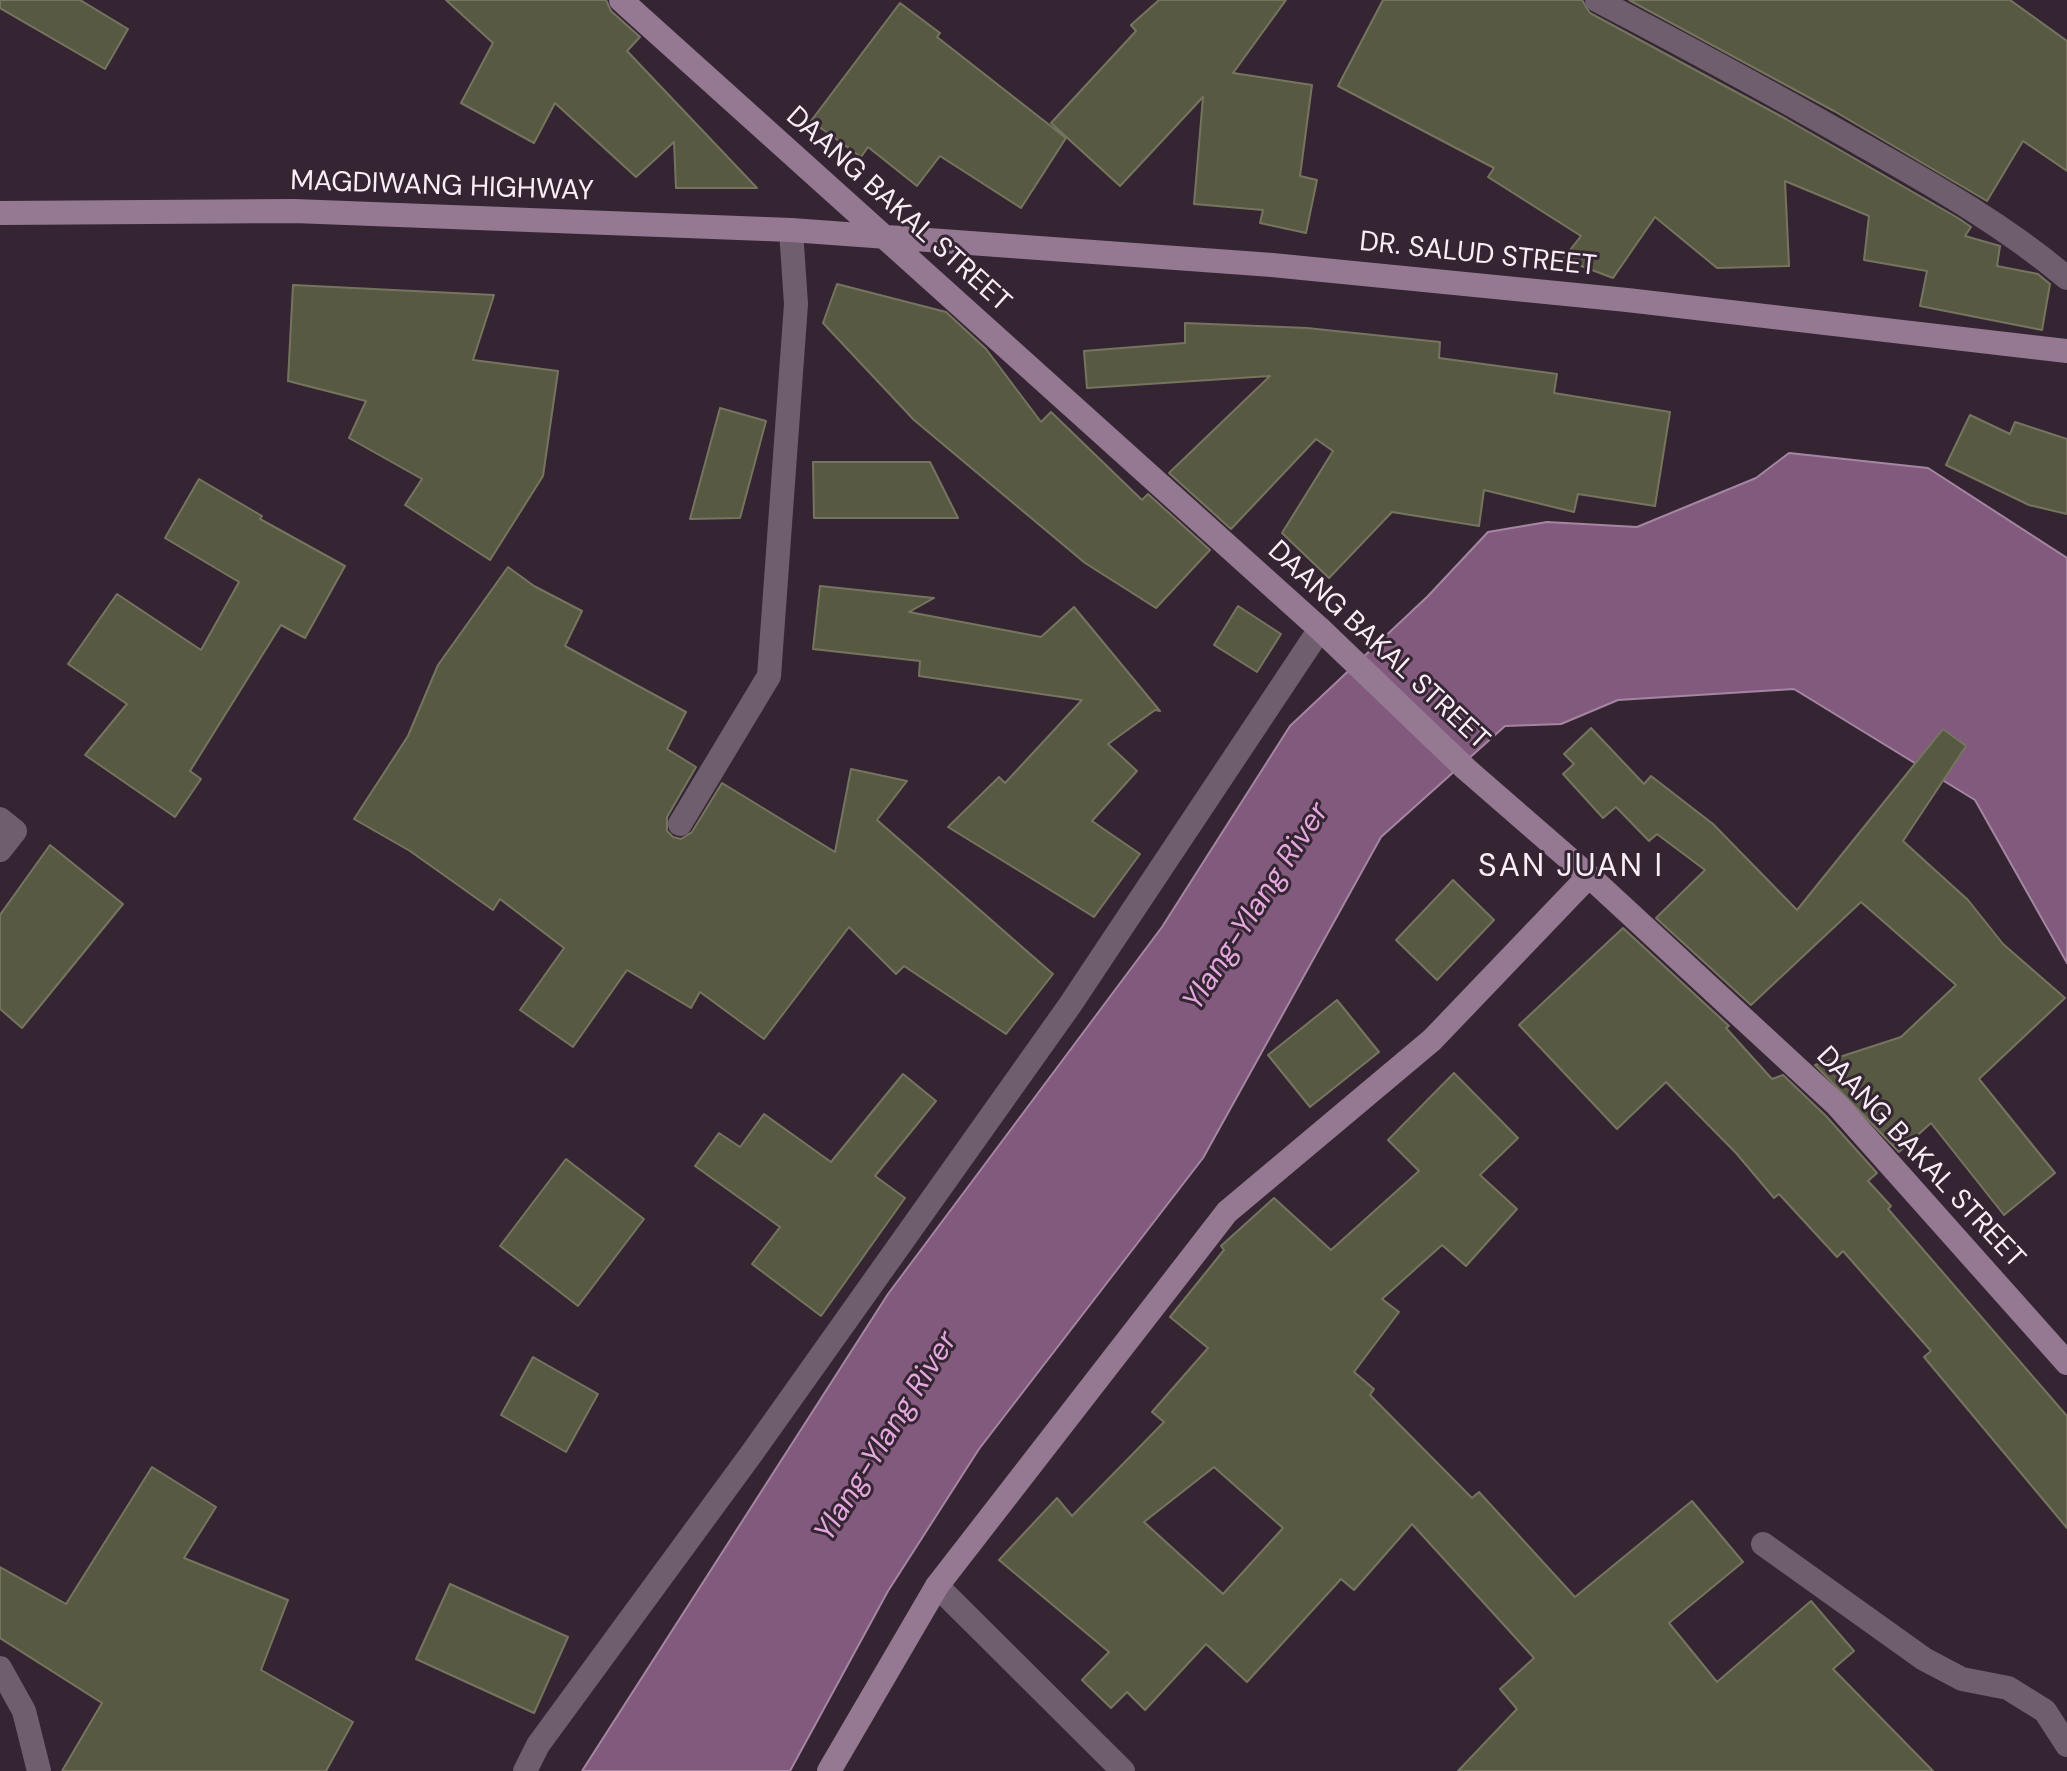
<!DOCTYPE html>
<html>
<head>
<meta charset="utf-8">
<style>
	body { margin:0 }
	canvas { display:block; background:#352533 }
</style>
</head>
<body>
<canvas width="2067" height="1771"></canvas>
<script>
const ctx = document.querySelector('canvas').getContext('2d');
ctx.lineJoin = 'round';
function fill(path, color) {
  ctx.fillStyle = color;
  ctx.fill(path, 'evenodd');
}
function stroke(path, color, width, dash) {
  ctx.strokeStyle = color;
  ctx.lineWidth = width;
  ctx.lineCap = dash ? 'butt' : 'round';
  ctx.setLineDash(dash || []);
  ctx.stroke(path);
}
function label(font, color, halo, rows, align = 'center') {
  ctx.font = font + ' "DM Sans",sans-serif';
  ctx.lineWidth = 6;
  ctx.setLineDash([]);
  ctx.textBaseline = 'middle';
  ctx.strokeStyle = halo;
  ctx.fillStyle = color;
  for (const [text, x, y, turn = 0] of rows) {
    ctx.save();
    ctx.translate(x, y);
    ctx.rotate((+turn || 0) * Math.PI / 180);
    ctx.textAlign = isNaN(turn) ? turn : align;
    if (halo) ctx.strokeText(text, 0, 0);
    ctx.fillText(text, 0, 0);
    ctx.restore();
  }
}
const water = new Path2D(`
	M 1789,453 L 1928,468 L 2067,558 L 2067,963 L 1975,800 L 1794,689 L 1618,700 L 1561,724 L 1505,726 L 1381,837 L 1203,1158 L 979,1449 L 888,1591 L 790,1771 L 582,1771 L 888,1294 L 1162,927 L 1290,726 L 1428,596 L 1488,532 L 1547,522 L 1637,527 L 1756,478 Z`);
fill(water, '#815a7d');
stroke(water, '#a586a2', 2);
const building = new Path2D(`
	M 0,0 L 80,0 L 128,29 L 105,69 L 0,8 Z
	M 446,0 L 606,0 L 611,11 L 640,37 L 627,51 L 757,188 L 676,188 L 674,142 L 636,177 L 555,103 L 534,143 L 461,103 L 493,43 Z
	M 1159,0 L 1286,0 L 1233,73 L 1312,85 L 1300,176 L 1317,180 L 1306,233 L 1260,223 L 1263,210 L 1194,204 L 1203,97 L 1120,186 L 1051,123 L 1136,31 L 1131,25 Z
	M 1383,0 L 1582,0 L 1590,13 L 1786,119 L 1958,218 L 1971,227 L 1965,236 L 2000,246 L 1997,266 L 2038,274 L 2050,284 L 2042,330 L 1920,306 L 1927,271 L 1864,260 L 1869,216 L 1785,181 L 1789,266 L 1717,268 L 1655,217 L 1613,278 L 1563,259 L 1581,236 L 1488,177 L 1494,168 L 1338,86 Z
	M 1629,0 L 2010,0 L 2067,41 L 2067,171 L 2023,141 L 1987,201 L 1834,111 Z
	M 900,3 L 940,33 L 937,37 L 1066,138 L 1021,208 L 940,156 L 917,186 L 868,147 L 861,157 L 811,121 Z
	M 837,284 L 946,312 L 986,349 L 1041,422 L 1051,412 L 1142,500 L 1148,494 L 1210,550 L 1156,608 L 1085,563 L 914,420 L 823,323 Z
	M 293,285 L 494,295 L 473,360 L 558,371 L 543,476 L 490,560 L 405,505 L 422,479 L 349,438 L 366,401 L 288,381 Z
	M 1185,323 L 1307,328 L 1440,342 L 1439,358 L 1557,374 L 1554,393 L 1670,412 L 1655,506 L 1578,494 L 1574,512 L 1484,490 L 1479,526 L 1392,512 L 1329,578 L 1282,533 L 1333,451 L 1316,439 L 1231,529 L 1169,473 L 1270,376 L 1087,388 L 1084,351 L 1185,343 Z
	M 720,408 L 766,421 L 740,518 L 690,519 Z
	M 1970,415 L 2010,434 L 2015,422 L 2067,439 L 2067,514 L 2029,505 L 1946,465 Z
	M 813,462 L 930,462 L 958,518 L 814,518 Z
	M 199,479 L 262,516 L 260,519 L 345,566 L 305,638 L 281,625 L 190,771 L 201,779 L 175,817 L 85,755 L 127,704 L 68,664 L 117,594 L 201,650 L 239,582 L 165,538 Z
	M 508,567 L 534,586 L 582,611 L 565,646 L 686,712 L 667,749 L 696,767 L 667,817 L 667,831 L 673,837 L 681,839 L 692,832 L 722,783 L 835,852 L 851,769 L 907,781 L 877,820 L 1053,974 L 1006,1034 L 904,966 L 896,974 L 849,927 L 764,1039 L 700,992 L 691,1008 L 627,970 L 573,1047 L 520,1010 L 564,948 L 500,899 L 493,910 L 410,851 L 354,819 L 408,736 L 438,665 Z
	M 820,586 L 934,598 L 909,612 L 1041,637 L 1074,607 L 1160,711 L 1155,710 L 1108,744 L 1137,771 L 1092,821 L 1140,854 L 1094,917 L 948,827 L 999,777 L 1005,783 L 1082,700 L 919,676 L 920,661 L 813,649 Z
	M 1238,606 L 1281,634 L 1257,672 L 1214,645 Z
	M 1591,728 L 1644,784 L 1651,776 L 1713,824 L 1797,910 L 1943,729 L 1966,746 L 1903,841 L 1968,900 L 2003,944 L 2065,998 L 1979,1079 L 2055,1173 L 2004,1215 L 1931,1123 L 1899,1152 L 1815,1065 L 1901,1037 L 1956,985 L 1861,902 L 1751,1005 L 1656,918 L 1705,870 L 1657,834 L 1649,841 L 1616,807 L 1603,818 L 1563,774 L 1574,764 L 1564,754 Z
	M 50,845 L 123,904 L 22,1028 L 0,1009 L 0,915 Z
	M 1453,880 L 1494,920 L 1437,980 L 1396,940 Z
	M 1623,928 L 1729,1026 L 1726,1028 L 1772,1079 L 1783,1075 L 1826,1116 L 1877,1173 L 1868,1181 L 1891,1206 L 1888,1209 L 2067,1416 L 2067,1528 L 1924,1357 L 1931,1351 L 1843,1251 L 1837,1257 L 1779,1194 L 1774,1198 L 1736,1153 L 1666,1082 L 1617,1129 L 1519,1025 Z
	M 1337,1000 L 1379,1052 L 1310,1107 L 1268,1055 Z
	M 1454,1073 L 1518,1138 L 1480,1175 L 1517,1209 L 1466,1266 L 1442,1245 L 1382,1299 L 1399,1312 L 1354,1372 L 1374,1389 L 1370,1395 L 1472,1498 L 1479,1492 L 1575,1597 L 1692,1501 L 1743,1562 L 1669,1623 L 1717,1682 L 1811,1601 L 1854,1651 L 1833,1669 L 1933,1771 L 1458,1771 L 1517,1709 L 1500,1689 L 1534,1658 L 1412,1524 L 1354,1590 L 1341,1579 L 1247,1682 L 1206,1644 L 1145,1710 L 1127,1692 L 1111,1708 L 1082,1680 L 1109,1652 L 999,1560 L 1057,1498 L 1072,1516 L 1164,1422 L 1152,1412 L 1208,1348 L 1170,1317 L 1224,1250 L 1221,1246 L 1274,1198 L 1331,1250 L 1419,1171 L 1388,1140 ZM 1214,1467 L 1283,1528 L 1223,1594 L 1144,1522 Z
	M 903,1074 L 936,1101 L 875,1176 L 905,1198 L 821,1316 L 752,1264 L 780,1227 L 695,1166 L 719,1133 L 740,1147 L 764,1114 L 831,1162 Z
	M 566,1159 L 644,1219 L 578,1306 L 500,1246 Z
	M 533,1357 L 598,1394 L 566,1452 L 501,1415 Z
	M 152,1467 L 216,1507 L 184,1558 L 288,1600 L 261,1670 L 353,1722 L 326,1771 L 62,1771 L 102,1703 L 0,1638 L 0,1567 L 66,1604 Z
	M 450,1584 L 568,1637 L 534,1713 L 416,1659 Z`);
fill(building, '#585943');
stroke(building, '#75755f', 2);
stroke(new Path2D(`
	M 1597,0 C 1685,46 1772,93 1859,143 C 1931,184 2003,224 2067,278
	M 0,819 L 15,831 L 0,850
	M 680,824 L 769,676 L 796,304 L 791,230
	M 1763,1544 L 1924,1659 L 1962,1679 L 2008,1688 L 2045,1711 L 2067,1745
	M 937,1586 L 1123,1771
	M 0,1668 L 24,1711 L 39,1771
	M 525,1771 L 538,1745 L 752,1453 L 1070,1005 L 1320,629`), '#6f5e6d', 24);
stroke(new Path2D(`
	M 621,0 L 1320,629 L 1466,769 L 1589,876 L 1837,1105 L 2067,1363
	M 0,213 L 294,211 L 791,230 L 1272,265 L 1627,300 L 2067,351
	M 829,1771 L 937,1586 L 1227,1212 L 1432,1040 L 1589,876`), '#957992', 24);
label('28px', '#f9eef8', '#352533', [
	["MAGDIWANG HIGHWAY",442,187,2],
	["DAANG BAKAL STREET",898,210,42],
	["DR. SALUD STREET",1478,255,6],
	["DAANG BAKAL STREET",1378,646,43],
	["DAANG BAKAL STREET",1920,1158,47]
]);
label('italic 30px', '#e4a7de', '#352533', [
	["Ylang-Ylang River",1257,907,-57],
	["Ylang-Ylang River",887,1437,-58]
]);
ctx.letterSpacing = '2px';
label('32px', '#f9eef8', '#352533', [
	["SAN JUAN I",1571,868]
]);
ctx.letterSpacing = '0px';
</script>
</body>
</html>
